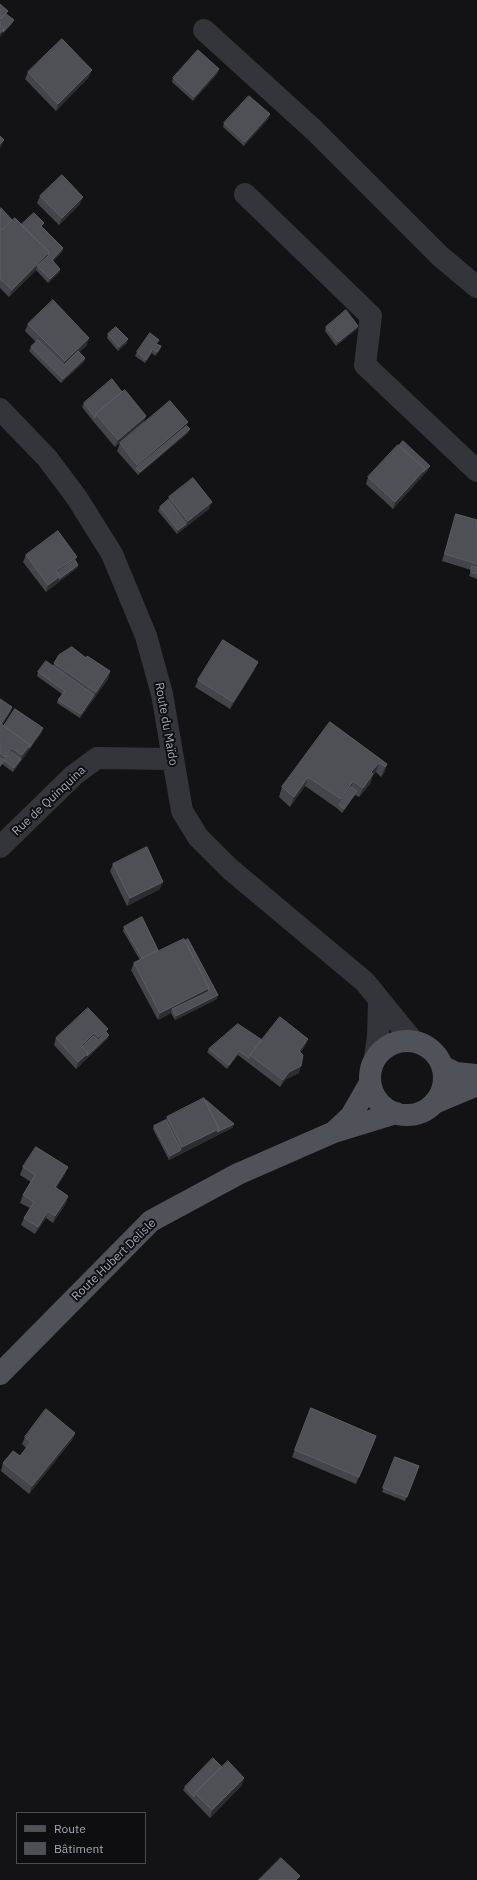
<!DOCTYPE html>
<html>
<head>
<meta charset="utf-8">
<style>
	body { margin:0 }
	#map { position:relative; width:477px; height:1880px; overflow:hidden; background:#131315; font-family:"IBM Plex Sans",sans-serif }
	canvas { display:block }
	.legend { position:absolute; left:16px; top:1812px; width:130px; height:52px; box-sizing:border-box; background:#0e0e10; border:1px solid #4a4c52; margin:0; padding:5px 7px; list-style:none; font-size:12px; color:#a4a9b6 }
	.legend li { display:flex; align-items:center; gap:8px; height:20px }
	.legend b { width:20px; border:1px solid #4a4c52 }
</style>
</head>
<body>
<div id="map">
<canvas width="477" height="1880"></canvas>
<ul class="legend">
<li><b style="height:5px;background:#505259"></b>Route</li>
<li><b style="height:11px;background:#4f5056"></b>Bâtiment</li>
</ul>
</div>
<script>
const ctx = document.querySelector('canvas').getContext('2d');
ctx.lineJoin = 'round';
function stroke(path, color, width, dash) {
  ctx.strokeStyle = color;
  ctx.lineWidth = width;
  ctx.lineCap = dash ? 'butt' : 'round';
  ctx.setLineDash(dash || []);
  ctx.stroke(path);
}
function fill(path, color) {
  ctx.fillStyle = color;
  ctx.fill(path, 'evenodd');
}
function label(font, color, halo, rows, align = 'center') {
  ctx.font = font + ' "IBM Plex Sans",sans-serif';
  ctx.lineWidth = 4;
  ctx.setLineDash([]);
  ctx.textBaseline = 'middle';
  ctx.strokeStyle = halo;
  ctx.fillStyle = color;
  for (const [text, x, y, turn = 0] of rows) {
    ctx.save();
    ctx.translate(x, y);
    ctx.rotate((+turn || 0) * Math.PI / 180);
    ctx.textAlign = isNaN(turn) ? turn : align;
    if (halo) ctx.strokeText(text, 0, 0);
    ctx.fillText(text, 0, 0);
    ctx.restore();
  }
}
stroke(new Path2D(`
	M 204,30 L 315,131 L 440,256 L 477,287
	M 245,194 L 371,316 L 365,365 L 477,471
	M 0,409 L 47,458 L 77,498 L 112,554 L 146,636 L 162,694 L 182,811 L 198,837 L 230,869 L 365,982 L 413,1041
	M 0,847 L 74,775 L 97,758 L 172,759
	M 375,1058 L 378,1036 L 379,1000`), '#34353a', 22);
stroke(new Path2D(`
	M370 1078a37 37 0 1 1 74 0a37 37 0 1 1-74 0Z
	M 442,1066 L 456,1073 L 477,1075
	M 434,1103 L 477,1085
	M 335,1131 L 351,1116 L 370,1083
	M 0,1374 L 151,1221 L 238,1174 L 334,1132 L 396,1113`), '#505259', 22);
fill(new Path2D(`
	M 28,72 L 89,77 L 56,111 L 25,79 Z
	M 218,73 L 193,101 L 172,82 L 173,78 Z
	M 269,118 L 244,146 L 223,127 L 224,123 Z
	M 40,196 L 80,204 L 59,225 L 37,203 Z
	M 0,209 L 12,220 L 21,225 L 42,227 L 63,248 L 62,252 L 53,261 L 60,269 L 59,273 L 48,283 L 36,270 L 9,297 L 0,288 Z
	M 28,324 L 87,345 L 79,352 L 85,358 L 84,362 L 61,383 L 29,351 L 31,347 L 36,342 L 25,331 Z
	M 358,326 L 357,329 L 336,346 L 325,331 L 326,327 Z
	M 108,334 L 127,343 L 118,351 L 107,338 Z
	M 157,344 L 161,346 L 160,350 L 155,356 L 152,353 L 145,363 L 135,356 L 137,352 Z
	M 122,392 L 146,416 L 143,423 L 115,447 L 93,421 L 82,407 L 84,403 Z
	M 187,426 L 188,433 L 138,475 L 117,451 L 120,443 Z
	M 428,470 L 393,509 L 366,484 L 368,477 Z
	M 169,497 L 209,509 L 177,534 L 158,511 L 160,507 L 168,500 Z
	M 456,514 L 477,520 L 477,579 L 469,576 L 471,570 L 442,561 Z
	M 26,555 L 75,560 L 78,565 L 77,568 L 46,592 L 23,562 Z
	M 86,658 L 110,671 L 108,679 L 80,718 L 57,703 L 58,700 L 62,694 L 37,676 L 38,672 L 53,666 L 54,663 Z
	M 255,669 L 230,709 L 195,687 L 198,680 Z
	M 0,699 L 11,711 L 2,725 L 4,726 L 42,732 L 13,772 L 2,764 L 0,767 Z
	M 330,722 L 387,764 L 384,773 L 381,777 L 376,772 L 373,775 L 370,784 L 359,797 L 355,795 L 342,813 L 338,809 L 305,786 L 290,807 L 279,797 L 282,787 Z
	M 113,864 L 160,889 L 127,906 L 110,871 Z
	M 124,927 L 158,950 L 158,951 L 217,999 L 175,1020 L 171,1013 L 158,1020 L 131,970 L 134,963 L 140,960 L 123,931 Z
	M 108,1029 L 106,1032 L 108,1038 L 76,1069 L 54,1045 L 56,1038 Z
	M 262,1040 L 305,1046 L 300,1053 L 299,1073 L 286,1079 L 280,1087 L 238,1055 L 227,1069 L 207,1052 L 209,1049 Z
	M 205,1101 L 234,1124 L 232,1128 L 169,1160 L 153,1129 L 154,1126 L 166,1120 L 167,1117 Z
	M 23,1167 L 65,1174 L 56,1188 L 68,1196 L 66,1203 L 53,1223 L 46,1218 L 35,1234 L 21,1225 L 24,1218 L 30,1208 L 20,1203 L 23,1195 L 31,1182 L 20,1175 Z
	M 311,1408 L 376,1436 L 356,1484 L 292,1457 Z
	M 75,1433 L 72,1440 L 29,1494 L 1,1471 L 3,1463 L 20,1456 L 26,1448 L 22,1444 L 25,1437 Z
	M 395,1457 L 419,1466 L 405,1501 L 382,1492 Z
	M 222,1767 L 242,1785 L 210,1818 L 183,1790 L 185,1787 Z`), '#44454a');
fill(new Path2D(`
	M 8,11 L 5,18 L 0,23 L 0,19 Z
	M 14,20 L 12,24 L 0,37 L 0,33 Z
	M 219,69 L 218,73 L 193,101 L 194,97 Z
	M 92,70 L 89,77 L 56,111 L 58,104 Z
	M 270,114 L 269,118 L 244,146 L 245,142 Z
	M 4,140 L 1,147 L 0,148 L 0,144 Z
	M 83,197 L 80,204 L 59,225 L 62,218 Z
	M 63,248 L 62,252 L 50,264 L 52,260 Z
	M 49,252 L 46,260 L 37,266 L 36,270 L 9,297 L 12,290 Z
	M 60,269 L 59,273 L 48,283 L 50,279 Z
	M 358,326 L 357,329 L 336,346 L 338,342 Z
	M 89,338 L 87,345 L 62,368 L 65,361 Z
	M 128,339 L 127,343 L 118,351 L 119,347 Z
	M 161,346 L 160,350 L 155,356 L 157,352 Z
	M 153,349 L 152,353 L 145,363 L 146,360 Z
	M 85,358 L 84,362 L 61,383 L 63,379 Z
	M 146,416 L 143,423 L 115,447 L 118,440 Z
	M 188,422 L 185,429 L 136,468 L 137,465 Z
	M 190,429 L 188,433 L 138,475 L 140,472 Z
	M 430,466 L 428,470 L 393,509 L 395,502 L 425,469 Z
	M 212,502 L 209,509 L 177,534 L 178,530 L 186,525 L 188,521 Z
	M 77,557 L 74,564 L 55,575 L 56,571 Z
	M 78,565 L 77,568 L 46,592 L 48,585 L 60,576 Z
	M 258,662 L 255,669 L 230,709 L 233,702 Z
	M 110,671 L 108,679 L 80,718 L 81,714 L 94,695 Z
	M 12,707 L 11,711 L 0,727 L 0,725 Z
	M 43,728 L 42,732 L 13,772 L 14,768 L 21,759 L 22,755 Z
	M 12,748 L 10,755 L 4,760 L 5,757 Z
	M 379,763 L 376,772 L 373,775 L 370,784 L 359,797 L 363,788 L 371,772 Z
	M 387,764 L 384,773 L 381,777 L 385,767 Z
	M 308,777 L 305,786 L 290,807 L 294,797 Z
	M 353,781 L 350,791 L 339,805 L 338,809 L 341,799 Z
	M 357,791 L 356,794 L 342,813 L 344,809 Z
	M 163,882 L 160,889 L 127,906 L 130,898 Z
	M 209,988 L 206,996 L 172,1009 L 171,1013 L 158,1020 L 160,1013 Z
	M 218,995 L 217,999 L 175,1020 L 176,1016 Z
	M 108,1029 L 105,1036 L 96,1044 L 99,1037 Z
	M 94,1033 L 92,1040 L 81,1050 L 81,1046 Z
	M 109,1035 L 108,1038 L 76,1069 L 78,1062 L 88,1053 Z
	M 308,1039 L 305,1046 L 296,1058 L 299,1051 Z
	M 239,1051 L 238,1055 L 227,1069 L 229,1065 Z
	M 301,1066 L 299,1073 L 286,1079 L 280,1087 L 283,1080 L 289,1072 Z
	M 234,1124 L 232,1128 L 169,1160 L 170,1156 L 181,1150 L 182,1147 L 219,1129 Z
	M 68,1167 L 65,1174 L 52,1194 L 55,1187 Z
	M 68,1196 L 66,1203 L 53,1223 L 55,1216 Z
	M 48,1211 L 46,1218 L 35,1234 L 38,1227 Z
	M 75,1433 L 72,1440 L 29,1494 L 32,1486 Z
	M 376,1436 L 374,1443 L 356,1484 L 359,1477 Z
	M 244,1778 L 242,1785 L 210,1818 L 212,1810 Z`), '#2c2d30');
const building = new Path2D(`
	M 0,4 L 8,11 L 0,19 Z
	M 6,14 L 14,20 L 3,32 L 4,29 L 0,25 L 0,21 Z
	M 0,25 L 4,29 L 0,33 Z
	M 62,39 L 92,70 L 58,104 L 28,72 Z
	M 198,50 L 219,69 L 194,97 L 173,78 Z
	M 249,96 L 270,114 L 245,142 L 224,123 Z
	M 0,136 L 4,140 L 0,144 Z
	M 62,175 L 83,197 L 62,218 L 40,196 Z
	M 1,208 L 12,220 L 1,231 L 0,229 L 0,209 Z
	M 34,213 L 44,223 L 41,226 L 63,248 L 52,260 L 60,269 L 50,279 L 37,266 L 48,256 L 49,252 L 21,225 Z
	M 15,218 L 49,252 L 12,290 L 0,279 L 0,232 Z
	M 53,300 L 89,338 L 65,361 L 28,324 Z
	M 346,310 L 358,326 L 338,342 L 326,327 Z
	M 116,327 L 128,339 L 119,347 L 108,334 Z
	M 150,333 L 159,340 L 156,344 L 161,346 L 157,352 L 153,349 L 146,360 L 137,352 Z
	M 38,340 L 64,365 L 78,351 L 85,358 L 63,379 L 31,347 Z
	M 112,379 L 122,392 L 96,414 L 95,418 L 84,403 Z
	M 125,390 L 146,416 L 118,440 L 96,414 Z
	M 170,401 L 188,422 L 137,465 L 120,443 Z
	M 187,426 L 190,429 L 140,472 L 136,468 Z
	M 403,441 L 430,466 L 423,472 L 425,469 L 399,446 Z
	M 398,445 L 425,469 L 395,502 L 368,477 Z
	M 193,478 L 212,502 L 188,521 L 169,497 Z
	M 168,500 L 186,524 L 178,530 L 160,507 Z
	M 456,514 L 477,520 L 477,564 L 445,554 Z
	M 58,531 L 77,557 L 56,571 L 60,576 L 48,585 L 26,555 Z
	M 75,560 L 78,565 L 59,579 L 60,576 L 57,573 Z
	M 472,566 L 477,567 L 477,574 L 471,572 Z
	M 223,640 L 258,662 L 233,702 L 198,680 Z
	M 72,647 L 86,658 L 87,656 L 110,671 L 96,692 L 54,663 L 59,655 Z
	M 46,661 L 94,695 L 81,714 L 58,700 L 65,691 L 38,672 Z
	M 0,699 L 12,707 L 1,724 L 0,723 Z
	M 15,709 L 43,728 L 29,748 L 30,745 L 4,726 Z
	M 330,722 L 387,764 L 385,767 L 379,763 L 371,772 L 373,774 L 363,788 L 353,781 L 341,799 L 308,777 L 294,797 L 282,787 Z
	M 0,723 L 30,745 L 22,755 L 12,748 L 5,757 L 0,753 Z
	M 11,752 L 21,759 L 14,768 L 4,760 Z
	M 0,758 L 4,760 L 0,766 Z
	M 351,787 L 357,791 L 344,809 L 339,805 Z
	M 147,847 L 163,882 L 130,898 L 113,864 Z
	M 142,917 L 158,950 L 142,958 L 124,927 Z
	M 184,939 L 209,988 L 160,1013 L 134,963 Z
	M 188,939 L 218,995 L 176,1016 L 172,1009 L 208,992 L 209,988 L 185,941 Z
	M 88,1008 L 108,1029 L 99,1037 L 94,1033 L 81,1046 L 88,1053 L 78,1062 L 56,1038 Z
	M 280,1017 L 308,1039 L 299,1051 L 303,1055 L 301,1066 L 289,1072 L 283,1080 L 250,1055 Z
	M 238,1024 L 262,1040 L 250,1055 L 249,1058 L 239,1051 L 229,1065 L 209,1049 Z
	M 106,1032 L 109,1035 L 87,1056 L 88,1053 L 82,1047 L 93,1036 L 98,1040 Z
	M 204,1098 L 219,1129 L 182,1147 L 167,1117 Z
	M 206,1100 L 234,1124 L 217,1132 L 219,1129 L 205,1101 Z
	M 166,1120 L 181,1150 L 170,1156 L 154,1126 Z
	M 36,1147 L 68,1167 L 55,1187 L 68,1196 L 55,1216 L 48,1211 L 38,1227 L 24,1218 L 34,1202 L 23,1195 L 35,1175 L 23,1167 Z
	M 311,1408 L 376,1436 L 359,1477 L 295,1450 Z
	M 46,1409 L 75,1433 L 32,1486 L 3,1463 L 13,1451 L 20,1456 L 31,1442 L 25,1437 Z
	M 395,1457 L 419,1466 L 407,1497 L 383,1488 Z
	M 213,1758 L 222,1767 L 195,1793 L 194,1797 L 185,1787 Z
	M 228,1761 L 244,1778 L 212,1810 L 195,1793 Z
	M 281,1858 L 300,1876 L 296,1880 L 259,1880 Z`);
fill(building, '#4f5056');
stroke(building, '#5c5e65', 1);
label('12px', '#a4a9b6', '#0e0e10', [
	["Route du Maïdo",166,724,80],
	["Rue de Quinquina",49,801,-43],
	["Route Hubert Delisle",114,1260,-44]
]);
</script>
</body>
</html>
